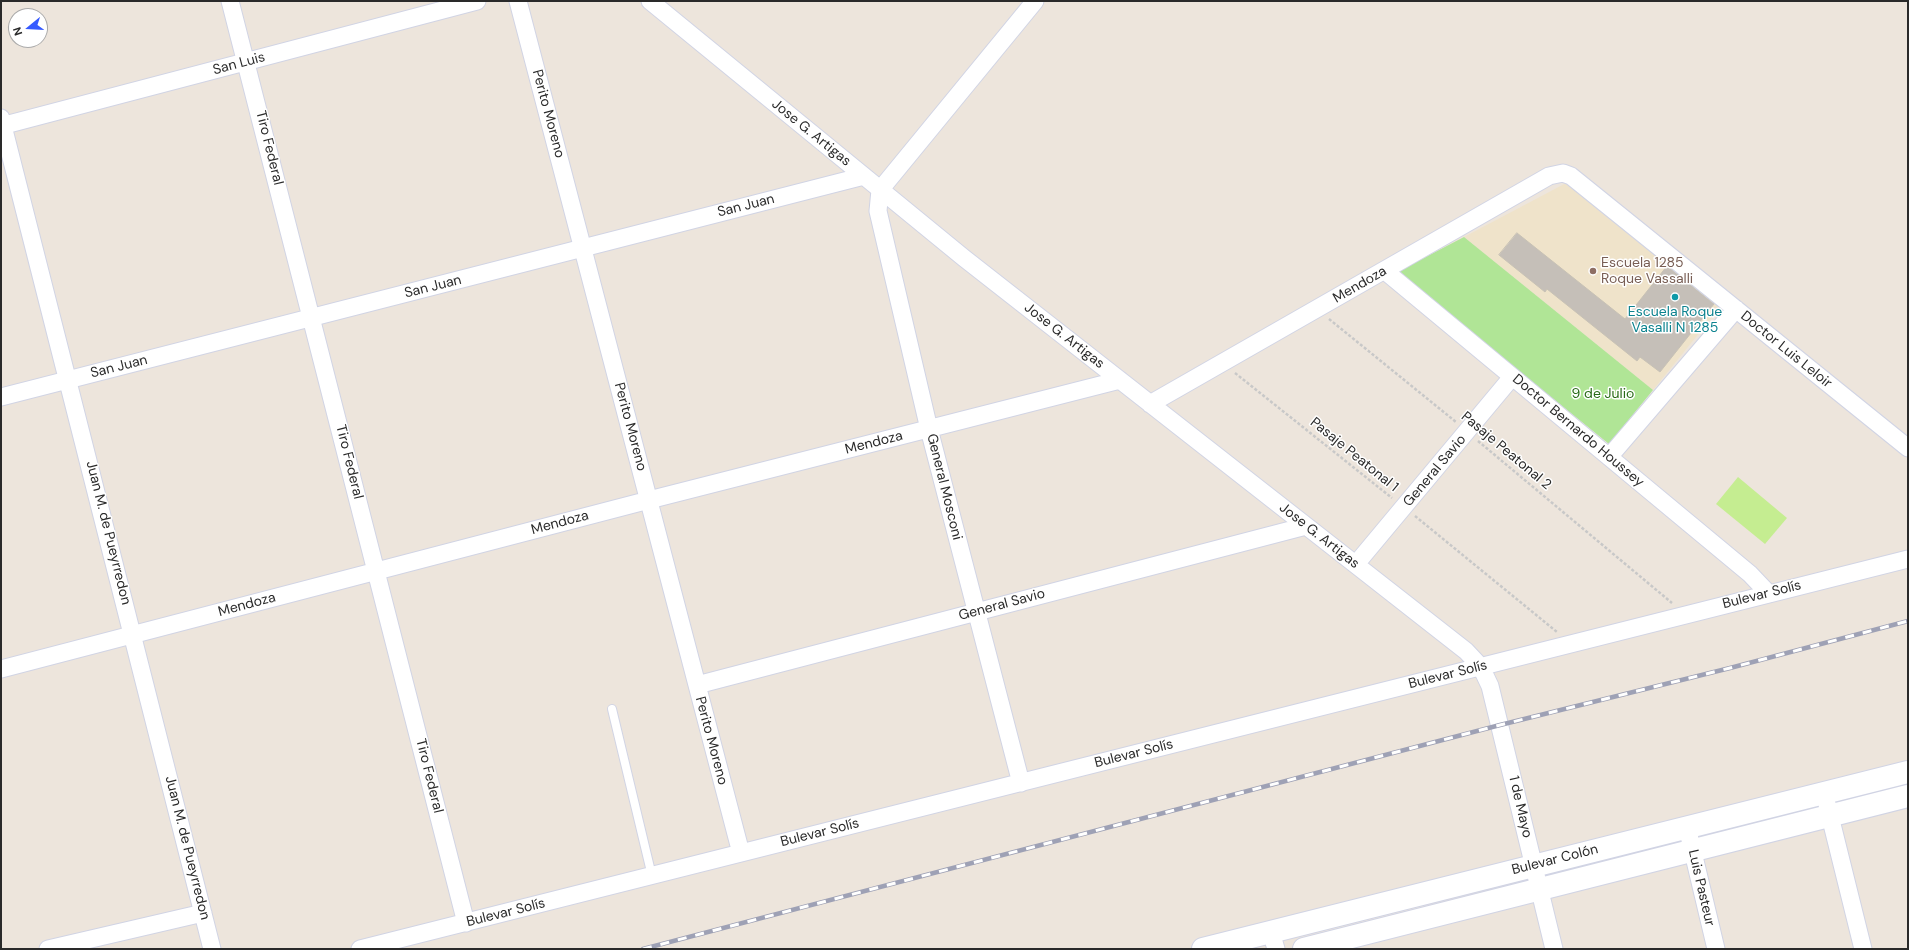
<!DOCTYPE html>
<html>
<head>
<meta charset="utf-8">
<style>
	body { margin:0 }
	#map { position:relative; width:1909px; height:950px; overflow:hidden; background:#ede5dc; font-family:"DM Sans",sans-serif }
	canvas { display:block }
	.frame { position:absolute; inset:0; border:2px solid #2a2a2a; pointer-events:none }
	.north { position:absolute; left:8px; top:8px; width:40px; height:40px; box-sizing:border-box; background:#fff; border:1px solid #aaa; border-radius:50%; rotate:252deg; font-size:11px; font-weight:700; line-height:16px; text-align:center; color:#2a2a2a }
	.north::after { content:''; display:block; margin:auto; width:14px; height:18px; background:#365aff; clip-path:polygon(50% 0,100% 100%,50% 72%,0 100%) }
</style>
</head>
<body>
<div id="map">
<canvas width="1909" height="950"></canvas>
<div class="frame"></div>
<div class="north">N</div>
</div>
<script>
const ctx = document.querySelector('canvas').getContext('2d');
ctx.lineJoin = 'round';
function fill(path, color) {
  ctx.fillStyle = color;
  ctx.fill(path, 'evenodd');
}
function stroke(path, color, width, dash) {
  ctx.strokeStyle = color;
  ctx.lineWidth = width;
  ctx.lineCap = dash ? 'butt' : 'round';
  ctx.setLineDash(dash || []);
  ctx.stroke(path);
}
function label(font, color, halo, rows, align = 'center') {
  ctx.font = font + ' "DM Sans",sans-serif';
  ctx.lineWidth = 3;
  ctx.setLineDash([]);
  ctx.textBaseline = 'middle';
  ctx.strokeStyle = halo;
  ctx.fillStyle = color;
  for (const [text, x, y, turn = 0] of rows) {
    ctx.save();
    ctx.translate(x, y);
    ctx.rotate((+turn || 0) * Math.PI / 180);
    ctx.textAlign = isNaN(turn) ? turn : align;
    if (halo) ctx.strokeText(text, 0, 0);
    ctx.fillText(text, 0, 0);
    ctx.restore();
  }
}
fill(new Path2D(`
	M 1568,182 L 1722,305 L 1653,390 L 1464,237 Z`), '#efe3ca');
fill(new Path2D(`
	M 1464,237 L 1653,390 L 1609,444 L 1397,272 Z`), '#b0e596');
fill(new Path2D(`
	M 1738,477 L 1787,518 L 1765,544 L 1716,504 Z`), '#c5ed91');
const building = new Path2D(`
	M 1517,233 L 1625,319 L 1667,266 L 1714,304 L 1660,372 L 1640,357 L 1637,361 L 1547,289 L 1545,292 L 1499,255 Z`);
fill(building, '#c5bfb8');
stroke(building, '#c8c2b5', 1);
const lane = new Path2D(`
	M 612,709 L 652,876`);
const street = new Path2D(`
	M 230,1 L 466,923
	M 518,1 L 741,853
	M 650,1 L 964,258 L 1466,651 L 1481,667 L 1490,686 L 1554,949
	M 1,118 L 212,949
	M 1,126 L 477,1
	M 1385,271 L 1750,574 L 1769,594
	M 1,397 L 864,176
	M 1150,404 L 1549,176 L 1563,173 L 1571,176 L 1908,448
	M 1609,457 L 1736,309
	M 1356,564 L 1512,377
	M 1,669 L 649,500 L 1120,380
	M 697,685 L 1306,526
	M 1021,783 L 929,429 L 878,211 L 880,190 L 1035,1
	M 1827,804 L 1863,949
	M 1687,827 L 1716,949
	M 1271,932 L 1276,949
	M 48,949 L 203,913
	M 360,949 L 1908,559`);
const secondary = new Path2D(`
	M 1203,949 L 1908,772
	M 1304,949 L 1908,796`);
stroke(lane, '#d1d4e4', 10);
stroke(street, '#d1d4e4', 19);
stroke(secondary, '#d1d4e4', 24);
stroke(new Path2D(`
	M 1329,319 L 1456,422
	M 1235,373 L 1392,498
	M 1478,441 L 1672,603
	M 1415,516 L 1557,632`), '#c8c8c8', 2.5, [3, 2]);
stroke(lane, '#fff', 8);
stroke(street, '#fff', 17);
stroke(secondary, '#fff', 22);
const rail = new Path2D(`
	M 643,949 L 1500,725 L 1730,668 L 1908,621`);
stroke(rail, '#9ea1b5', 4.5);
stroke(rail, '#fff', 3, [9]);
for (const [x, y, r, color] of [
	[1593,271,4,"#8d6e63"],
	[1675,297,4,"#0f9aa8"]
]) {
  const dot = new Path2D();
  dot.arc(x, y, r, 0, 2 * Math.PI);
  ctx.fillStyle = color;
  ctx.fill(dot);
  stroke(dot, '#fff', 1.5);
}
label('14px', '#2a2a2a', '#fff', [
	["San Luis",239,64,-15],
	["Perito Moreno",548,114,75],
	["Jose G. Artigas",811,133,39],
	["Tiro Federal",269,148,76],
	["San Juan",746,206,-14],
	["Mendoza",1360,285,-30],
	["San Juan",433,287,-14],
	["Jose G. Artigas",1064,336,38],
	["Doctor Luis Leloir",1786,350,39],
	["San Juan",119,367,-14],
	["Perito Moreno",630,427,75],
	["Doctor Bernardo Houssey",1578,431,40],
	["Mendoza",874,443,-14],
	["Pasaje Peatonal 2",1506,451,40],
	["Pasaje Peatonal 1",1354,455,39],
	["Tiro Federal",349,462,76],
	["General Savio",1435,471,-50],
	["General Mosconi",944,487,76],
	["Mendoza",560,523,-15],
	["Juan M. de Pueyrredon",108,533,76],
	["Jose G. Artigas",1319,536,38],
	["Bulevar Solís",1762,595,-14],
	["Mendoza",247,605,-15],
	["General Savio",1002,605,-15],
	["Bulevar Solís",1448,675,-14],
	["Perito Moreno",711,741,75],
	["Bulevar Solís",1134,754,-14],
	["Tiro Federal",429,776,76],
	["1 de Mayo",1520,807,77],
	["Bulevar Solís",820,833,-14],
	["Juan M. de Pueyrredon",187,848,76],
	["Bulevar Colón",1555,860,-14],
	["Luis Pasteur",1701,888,77],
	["Bulevar Solís",506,913,-14]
]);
label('14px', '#785e54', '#fff', [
	["Escuela 1285",1601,263],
	["Roque Vassalli",1601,279]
], 'left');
label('14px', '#0d838f', '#fff', [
	["Escuela Roque",1675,312],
	["Vasalli N 1285",1675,328]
]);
label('14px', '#286a17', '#fff', [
	["9 de Julio",1603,394]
]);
</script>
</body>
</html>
